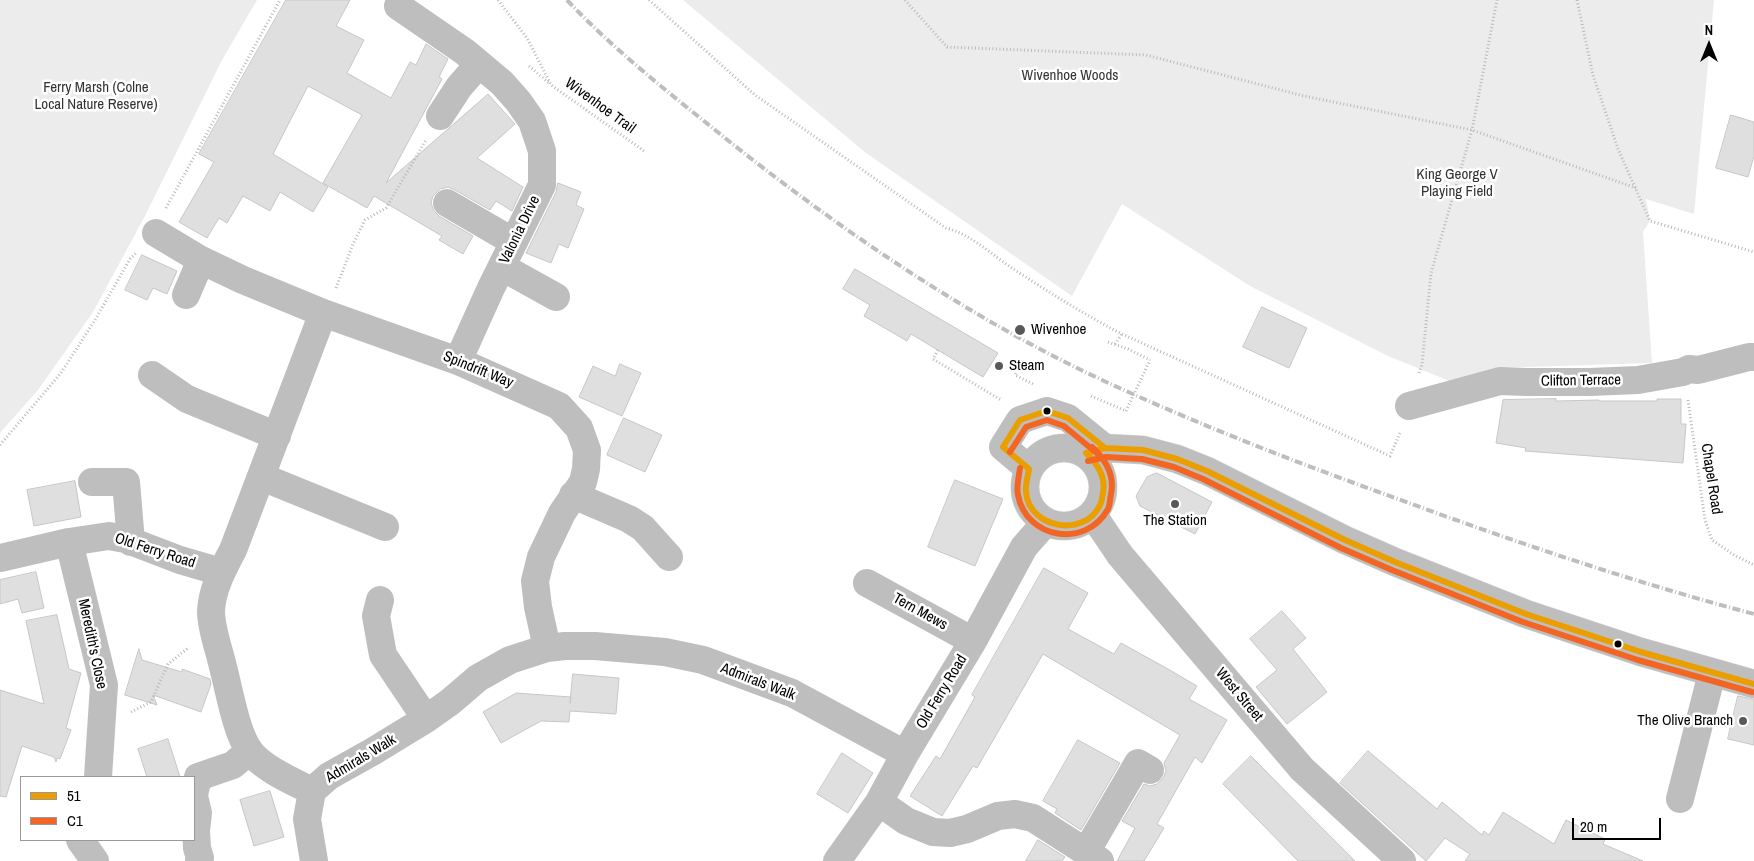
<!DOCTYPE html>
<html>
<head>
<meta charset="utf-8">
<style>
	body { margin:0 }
	#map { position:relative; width:1754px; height:861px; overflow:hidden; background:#fff; font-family:"Archivo Narrow",sans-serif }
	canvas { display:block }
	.legend { position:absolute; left:20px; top:776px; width:175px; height:65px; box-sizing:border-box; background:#fff; border:1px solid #999; margin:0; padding:6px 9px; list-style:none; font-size:15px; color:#000 }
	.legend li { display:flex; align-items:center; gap:10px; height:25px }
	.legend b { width:25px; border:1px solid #999 }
	.north { position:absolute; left:1684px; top:20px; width:50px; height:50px; -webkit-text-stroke:4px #fff; paint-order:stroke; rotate:0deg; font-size:14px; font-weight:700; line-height:20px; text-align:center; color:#000 }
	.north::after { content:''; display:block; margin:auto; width:18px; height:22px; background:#000; clip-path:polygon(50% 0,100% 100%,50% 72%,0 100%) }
	.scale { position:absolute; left:1572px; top:818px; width:89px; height:22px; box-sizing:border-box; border:2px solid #000; border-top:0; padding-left:6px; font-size:15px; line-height:18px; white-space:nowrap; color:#000; -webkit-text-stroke:4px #fff; paint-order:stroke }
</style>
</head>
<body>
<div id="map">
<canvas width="1754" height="861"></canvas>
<ul class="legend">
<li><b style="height:6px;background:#eb9e00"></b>51</li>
<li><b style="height:6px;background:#f26522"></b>C1</li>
</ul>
<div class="north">N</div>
<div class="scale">20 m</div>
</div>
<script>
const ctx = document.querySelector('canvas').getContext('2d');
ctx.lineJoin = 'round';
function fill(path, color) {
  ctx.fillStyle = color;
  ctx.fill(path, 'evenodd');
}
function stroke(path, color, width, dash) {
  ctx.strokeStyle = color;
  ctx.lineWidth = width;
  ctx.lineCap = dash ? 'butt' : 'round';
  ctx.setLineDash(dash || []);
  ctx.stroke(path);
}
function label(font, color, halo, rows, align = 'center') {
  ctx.font = font + ' "Archivo Narrow",sans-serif';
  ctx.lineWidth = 5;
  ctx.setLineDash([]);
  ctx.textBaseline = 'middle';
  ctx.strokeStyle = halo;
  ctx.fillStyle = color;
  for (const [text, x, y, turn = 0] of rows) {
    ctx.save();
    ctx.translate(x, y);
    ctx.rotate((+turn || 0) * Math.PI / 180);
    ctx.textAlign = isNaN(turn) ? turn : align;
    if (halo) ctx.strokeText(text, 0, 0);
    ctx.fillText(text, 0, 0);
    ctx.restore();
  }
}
fill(new Path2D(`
	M 0,0 L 257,0 L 222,60 L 145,216 L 93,312 L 38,390 L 0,433 Z
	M 683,0 L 1714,0 L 1694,214 L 1646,199 L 1650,221 L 1643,232 L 1652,363 L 1494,368 L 1452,382 L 1388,356 L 1250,286 L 1122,204 L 1072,296 L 866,153 Z`), '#ececec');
const building = new Path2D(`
	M 286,0 L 350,0 L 336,26 L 364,40 L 347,73 L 391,98 L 410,62 L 416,65 L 426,44 L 448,59 L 439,77 L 442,79 L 386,183 L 488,94 L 515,124 L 477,158 L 523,187 L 512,211 L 496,201 L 490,210 L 455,190 L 448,187 L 440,189 L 433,196 L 431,203 L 434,211 L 439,216 L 473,236 L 463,254 L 439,240 L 442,236 L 374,196 L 367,208 L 323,183 L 362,115 L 308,86 L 273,154 L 328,187 L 313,212 L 280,192 L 270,211 L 243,196 L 227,223 L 219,218 L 207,238 L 179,222 L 214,162 L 199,154 Z
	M 1731,115 L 1754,122 L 1754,156 L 1748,177 L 1716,168 Z
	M 558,183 L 581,192 L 576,205 L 584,209 L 568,248 L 559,244 L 551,263 L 526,253 L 556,192 Z
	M 142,255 L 177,271 L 167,294 L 153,288 L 147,300 L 125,290 Z
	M 855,269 L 998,353 L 983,377 L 911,334 L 907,341 L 864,316 L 870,305 L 843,289 Z
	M 1262,307 L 1307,328 L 1289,368 L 1243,347 Z
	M 620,364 L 641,373 L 622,416 L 579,397 L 593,366 L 615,376 Z
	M 1556,399 L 1556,401 L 1599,400 L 1599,401 L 1657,401 L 1657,399 L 1681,399 L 1681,424 L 1686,424 L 1683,463 L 1525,451 L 1526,448 L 1496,443 L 1503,400 Z
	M 624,418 L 662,435 L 645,472 L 607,455 Z
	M 1157,473 L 1212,502 L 1195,534 L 1140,506 L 1136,496 L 1147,477 Z
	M 955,480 L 1003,499 L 975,566 L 928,547 Z
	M 75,481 L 81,517 L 34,526 L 27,490 Z
	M 1044,568 L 1088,593 L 1068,629 L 1114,654 L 1121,643 L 1168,669 L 1197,686 L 1189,699 L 1227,720 L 1202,763 L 1195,757 L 1157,824 L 1164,828 L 1144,861 L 1117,861 L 1135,828 L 1122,821 L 1144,784 L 1150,786 L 1157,784 L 1163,778 L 1166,771 L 1164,763 L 1180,735 L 1043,654 L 977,768 L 973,766 L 942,816 L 910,796 L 936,756 L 940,759 L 975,697 L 972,695 Z
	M 36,572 L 44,608 L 22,613 L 18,599 L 0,604 L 0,580 Z
	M 1282,611 L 1306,638 L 1293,649 L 1327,692 L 1287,724 L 1256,687 L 1277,670 L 1250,639 Z
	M 57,615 L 69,669 L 81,673 L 66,728 L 71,730 L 60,759 L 57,758 L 56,762 L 54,757 L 22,746 L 6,797 L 0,796 L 0,690 L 44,704 L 26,621 Z
	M 139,649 L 142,660 L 182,672 L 182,669 L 210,679 L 211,684 L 201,712 L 153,695 L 157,705 L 125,695 Z
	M 573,674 L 619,678 L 616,714 L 570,711 L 569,722 L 541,721 L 501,743 L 483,712 L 516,693 L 571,697 L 570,703 Z
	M 1738,696 L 1754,699 L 1754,745 L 1728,739 Z
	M 168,739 L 180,777 L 147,777 L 138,749 Z
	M 1078,740 L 1120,763 L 1081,830 L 1055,813 L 1057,809 L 1043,801 Z
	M 1368,751 L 1437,809 L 1442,802 L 1482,835 L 1484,831 L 1489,835 L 1503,812 L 1554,844 L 1566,820 L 1605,839 L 1603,844 L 1643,861 L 1465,861 L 1470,854 L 1445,838 L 1426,861 L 1340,783 Z
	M 842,753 L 873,773 L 848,813 L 817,794 Z
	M 1251,756 L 1311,817 L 1355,861 L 1298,861 L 1223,784 Z
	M 270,791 L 284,837 L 254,846 L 240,800 Z
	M 1038,840 L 1065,857 L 1062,861 L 1026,861 Z`);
fill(building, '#dfdfdf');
stroke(building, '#c7c7c7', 1);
const major = new Path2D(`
	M1025 487a39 39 0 1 1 78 0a39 39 0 1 1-78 0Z
	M 1086,453 L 1105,448 L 1143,450 L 1177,459 L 1207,471 L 1345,540 L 1395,562 L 1526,614 L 1641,652 L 1754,684`);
stroke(major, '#dbdbdb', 29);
stroke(new Path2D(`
	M 498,0 L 527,38 L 551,85 L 644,151
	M 649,0 L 755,95 L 946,228 C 971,234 993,256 1015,270 C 1050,293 1085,315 1122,334 L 1390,456 L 1400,433
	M 905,0 L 947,47 L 1146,55 L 1304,96 L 1472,130 L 1636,188
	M 1577,0 L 1593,75 L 1618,149 L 1650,221 L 1754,252
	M 529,66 L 549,83
	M 166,208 L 280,0
	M 336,288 L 353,244 L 365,220 L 386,208 L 426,140
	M 1108,342 L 1128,349 L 1150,360
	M 1115,344 L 1122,334
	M 938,350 L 933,359 L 1001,400
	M 1019,367 L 1015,375 L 1035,385
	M 1419,373 L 1422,365 L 1431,273 L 1472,130 L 1497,0
	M 1091,396 L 1126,411
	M 1688,400 L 1705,520 L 1712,540 L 1734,555 L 1754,565
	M 0,445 L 61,373 L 95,320 L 130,259 L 137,252
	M 131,712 L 151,702 L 168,664 L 188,648`), '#b9b9b9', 3, [1, 2.5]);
stroke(new Path2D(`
	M 398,6 L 465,52 L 502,83 L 518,101 L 532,121 L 542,151 L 542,185 L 491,288 L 458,361
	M 440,116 L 459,87 L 479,64
	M 447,203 L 514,242
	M 156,233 L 201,260 L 243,280 L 323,313 L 458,361 L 559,406 L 579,428 L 587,450 L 586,469 L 583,482 L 562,513 L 541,557 L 535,581 L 538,607 L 547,648
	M 502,267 L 556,297
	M 186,295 L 201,260
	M 323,313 L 233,550 C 223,569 212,589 211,611 C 211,629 219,649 223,667 C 229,689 236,732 249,750 C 260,767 294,782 312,791 L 329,776 L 372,752 L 426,719 L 450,702 L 478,678 L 510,660 L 547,648 L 565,646 L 595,646 L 665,652 L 703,660 L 792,693 L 905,754
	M 152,375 L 187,399 L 277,436
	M 1409,406 L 1500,381 L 1526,382 L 1590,382 L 1638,380 L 1683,372 L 1689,369 L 1698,370 L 1749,357 L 1754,357
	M 1029,469 L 1003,447 L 1020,420 L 1047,411 L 1068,418 L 1105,448
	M 262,477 L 385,527
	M 92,482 L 126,482 L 131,542
	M 573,495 L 629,519 L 643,528 L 669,557
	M 1093,515 L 1120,555 L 1302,769 L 1402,861
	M 69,542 L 104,685 L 98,777
	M 0,558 L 69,542 L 109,536 L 125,539 L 180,560 L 221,572
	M 867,583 L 973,641
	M 380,600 L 376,616 L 383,655 L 426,719
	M 312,791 L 307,819 L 314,861
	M 194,795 L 198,777 L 233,765 L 249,751
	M 194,796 L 198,813 L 196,831 L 197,848 L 200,858 L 199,861
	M 1680,799 L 1712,673
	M 879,802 L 906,821 L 933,832 L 950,833 L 967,829 L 998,816 L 1015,814 L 1033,818 L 1100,861
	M 80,840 L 95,861
	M 1086,852 L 1138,763 L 1150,770
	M 837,861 L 879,802 L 905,754 L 973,641 L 1024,547 L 1046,522`), '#bebebe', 28);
stroke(major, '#bebebe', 28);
stroke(new Path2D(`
	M 567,0 C 613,49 668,92 720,134 C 836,227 967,317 1102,380 C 1199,425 1298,463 1398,499 C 1515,542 1633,582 1754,614`), '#bebebe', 4, [8, 2.5, 1, 2.5]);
stroke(new Path2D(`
	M 1126,411 L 1150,360`), '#b9b9b9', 3, [1, 2.5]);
stroke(new Path2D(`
	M 1086,453 L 1105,448 L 1143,450 L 1177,459 L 1207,471 L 1345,540 L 1395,562 L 1526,614 L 1641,652 L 1754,684
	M 1086,453 C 1098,464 1106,477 1103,493 C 1102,497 1102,502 1100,505 C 1085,538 1029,529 1026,492 C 1025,485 1028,476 1029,469 L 1003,447 L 1020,420 L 1047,411 L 1068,418 L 1105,448`), '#eb9e00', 6);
stroke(new Path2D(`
	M 1010,452 L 1026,427 L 1047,420 L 1064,426 L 1099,455
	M 1088,461 L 1106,457 L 1142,459 L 1174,467 L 1203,479 L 1341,548 L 1392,570 L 1523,622 L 1638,660 L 1752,692
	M 1020,468 C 1019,476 1016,487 1018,495 C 1026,539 1086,549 1108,509 C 1110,505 1110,499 1111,494 C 1115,475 1106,460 1092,447`), '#f26522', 6);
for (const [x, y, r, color] of [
	[1020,330,6,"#595959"],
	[999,366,5,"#595959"],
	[1047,411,4.5,"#000"],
	[1175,504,5,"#595959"],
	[1618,644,4.5,"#000"],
	[1743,721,5,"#595959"]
]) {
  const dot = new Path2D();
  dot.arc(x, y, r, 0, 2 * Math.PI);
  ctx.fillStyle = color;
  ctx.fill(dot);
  stroke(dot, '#fff', 2);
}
label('15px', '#333', '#fff', [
	["Wivenhoe Woods",1070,76],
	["Ferry Marsh (Colne",96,88],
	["Local Nature Reserve)",96,105],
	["King George V",1457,175],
	["Playing Field",1457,192]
]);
label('15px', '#000', '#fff', [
	["Wivenhoe Trail",600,106,36],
	["Valonia Drive",520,230,-64],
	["Spindrift Way",478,370,22],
	["Clifton Terrace",1581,381,-1],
	["Chapel Road",1711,479,81],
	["Old Ferry Road",155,551,18],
	["Tern Mews",920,612,29],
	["Meredith's Close",92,644,78],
	["Admirals Walk",758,682,21],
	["Old Ferry Road",942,692,-59],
	["West Street",1239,695,50],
	["Admirals Walk",361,759,-31]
]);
label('15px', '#000', '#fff', [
	["Wivenhoe",1031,330],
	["Steam",1009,366],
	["The Station",1175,521,"center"],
	["The Olive Branch",1733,721,"right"]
], 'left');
</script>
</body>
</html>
